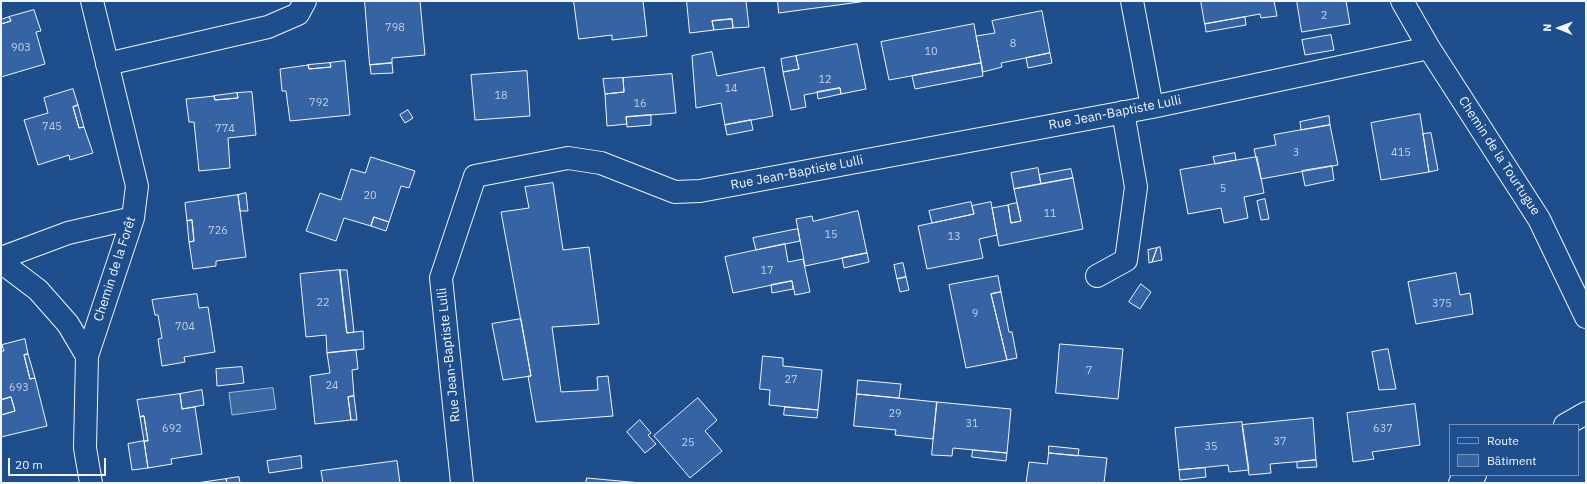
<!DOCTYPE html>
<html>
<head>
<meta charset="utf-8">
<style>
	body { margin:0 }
	#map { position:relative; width:1587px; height:484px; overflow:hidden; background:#1f4e8c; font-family:"IBM Plex Sans",sans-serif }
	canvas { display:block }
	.frame { position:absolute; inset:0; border:2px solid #f2f6ff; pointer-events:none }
	.legend { position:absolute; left:1449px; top:424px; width:130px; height:52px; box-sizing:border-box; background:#1f4e8c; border:1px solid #7391ba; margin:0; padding:5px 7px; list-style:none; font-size:12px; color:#f2f6ff }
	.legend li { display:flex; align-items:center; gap:8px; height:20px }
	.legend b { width:20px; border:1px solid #7391ba }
	.north { position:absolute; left:1539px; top:8px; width:40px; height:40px; -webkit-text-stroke:3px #1f4e8c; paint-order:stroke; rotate:271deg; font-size:11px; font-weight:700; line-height:16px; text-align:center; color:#f2f6ff }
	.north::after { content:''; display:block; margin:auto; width:14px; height:18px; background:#f2f6ff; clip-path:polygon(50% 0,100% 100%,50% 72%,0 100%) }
	.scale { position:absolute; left:8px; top:458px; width:98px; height:18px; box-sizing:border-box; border:2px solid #f2f6ff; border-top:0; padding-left:5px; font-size:12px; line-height:14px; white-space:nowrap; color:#f2f6ff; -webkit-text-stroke:3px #1f4e8c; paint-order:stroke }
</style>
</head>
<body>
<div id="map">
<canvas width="1587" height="484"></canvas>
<div class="frame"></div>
<ul class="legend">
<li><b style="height:5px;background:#1f4e8c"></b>Route</li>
<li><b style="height:11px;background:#3563a3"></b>Bâtiment</li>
</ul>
<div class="north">N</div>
<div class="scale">20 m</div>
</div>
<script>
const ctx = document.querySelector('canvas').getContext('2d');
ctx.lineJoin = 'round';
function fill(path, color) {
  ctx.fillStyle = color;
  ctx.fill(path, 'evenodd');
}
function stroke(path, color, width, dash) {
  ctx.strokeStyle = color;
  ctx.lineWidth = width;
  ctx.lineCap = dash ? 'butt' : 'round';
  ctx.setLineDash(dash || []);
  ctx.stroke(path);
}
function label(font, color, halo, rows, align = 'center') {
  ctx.font = font + ' "IBM Plex Sans",sans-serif';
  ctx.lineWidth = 3;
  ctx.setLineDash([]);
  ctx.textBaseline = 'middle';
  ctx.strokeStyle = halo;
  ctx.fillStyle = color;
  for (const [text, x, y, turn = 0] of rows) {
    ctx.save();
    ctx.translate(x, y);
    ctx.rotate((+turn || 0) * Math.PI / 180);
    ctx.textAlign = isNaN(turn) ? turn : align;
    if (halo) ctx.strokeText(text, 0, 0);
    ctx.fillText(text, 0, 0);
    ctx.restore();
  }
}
const water = new Path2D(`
	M 273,388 L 276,409 L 232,415 L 229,393 Z`);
fill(water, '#3b69a3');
stroke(water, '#a8bbd7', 1);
const building = new Path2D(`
	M 365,1 L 420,1 L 425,55 L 392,58 L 392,63 L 370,65 Z
	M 574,1 L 643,1 L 647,36 L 612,40 L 612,35 L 579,39 Z
	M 687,1 L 746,1 L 749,27 L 733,28 L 732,19 L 712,21 L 714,30 L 690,33 Z
	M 778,1 L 867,1 L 779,13 Z
	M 1201,1 L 1274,1 L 1277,16 L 1261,18 L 1260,14 L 1205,24 Z
	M 1297,1 L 1346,1 L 1350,24 L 1302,32 Z
	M 34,10 L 41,31 L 36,32 L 45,64 L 1,77 L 1,24 L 11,21 L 9,17 Z
	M 1042,11 L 1050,53 L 1001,63 L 1002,67 L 983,72 L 976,36 L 995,33 L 992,21 Z
	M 9,17 L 11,21 L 1,24 L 1,20 Z
	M 1245,17 L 1246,25 L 1206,32 L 1205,24 Z
	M 732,19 L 733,28 L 714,30 L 712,21 Z
	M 974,24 L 981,63 L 889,80 L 881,42 Z
	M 1331,35 L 1334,50 L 1305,55 L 1302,40 Z
	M 857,44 L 866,89 L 841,94 L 840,88 L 804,95 L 806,107 L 791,110 L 783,72 L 799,69 L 796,56 Z
	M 712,52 L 717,76 L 764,67 L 773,116 L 725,125 L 721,103 L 696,108 L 692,56 Z
	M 1050,53 L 1052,63 L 1028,68 L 1026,58 Z
	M 796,56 L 799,69 L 783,72 L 781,59 Z
	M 345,61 L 350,115 L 290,121 L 286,91 L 282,91 L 280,69 L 308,65 L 309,69 L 331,67 L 330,63 Z
	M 330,63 L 331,67 L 309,69 L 308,65 Z
	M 392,63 L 393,73 L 371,74 L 370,65 Z
	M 981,63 L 983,76 L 915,89 L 912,76 Z
	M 527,71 L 530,116 L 475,120 L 471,75 Z
	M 672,74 L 676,113 L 626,117 L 627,124 L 607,126 L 605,94 L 624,92 L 623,78 Z
	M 623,78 L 624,92 L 605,94 L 603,79 Z
	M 840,88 L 841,94 L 818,99 L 817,92 Z
	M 73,89 L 78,105 L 73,107 L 79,128 L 84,127 L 93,153 L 70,160 L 69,155 L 38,165 L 24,120 L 48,113 L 44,98 Z
	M 252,92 L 256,135 L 228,138 L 230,168 L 199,171 L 194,122 L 189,122 L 186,99 L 214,96 L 215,100 L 238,98 L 237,93 Z
	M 237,93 L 238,98 L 215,100 L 214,96 Z
	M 78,105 L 84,127 L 79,128 L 73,107 Z
	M 408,110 L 413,118 L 405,123 L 400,115 Z
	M 1420,114 L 1429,172 L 1381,180 L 1371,123 Z
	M 651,115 L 651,125 L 627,127 L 626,117 Z
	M 1329,116 L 1330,125 L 1301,130 L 1300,122 Z
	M 751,120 L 753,130 L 727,135 L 725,125 Z
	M 1330,125 L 1338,165 L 1261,179 L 1254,149 L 1276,145 L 1274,135 Z
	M 1431,133 L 1438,170 L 1429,172 L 1423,134 Z
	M 1235,153 L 1236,160 L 1215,164 L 1213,157 Z
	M 371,157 L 415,171 L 409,188 L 401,186 L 389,222 L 374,217 L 371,226 L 344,218 L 336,241 L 306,231 L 320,193 L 341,200 L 351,169 L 365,173 Z
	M 1257,157 L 1264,193 L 1244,197 L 1248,218 L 1224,223 L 1221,208 L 1188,214 L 1180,170 Z
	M 1332,166 L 1334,180 L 1305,186 L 1302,171 Z
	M 1038,168 L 1041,184 L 1014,189 L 1011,173 Z
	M 1071,169 L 1073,178 L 1041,184 L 1039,175 Z
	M 1073,178 L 1083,229 L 999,246 L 992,208 L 1008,205 L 1011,223 L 1021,221 L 1014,189 Z
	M 553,183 L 563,250 L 589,247 L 599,324 L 552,327 L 561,392 L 598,390 L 597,377 L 608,376 L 613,416 L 536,422 L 528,376 L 531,376 L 501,212 L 529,208 L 525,187 Z
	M 246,193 L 248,211 L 240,211 L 238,195 Z
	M 238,195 L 246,257 L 216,261 L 216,266 L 193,269 L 189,242 L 194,241 L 192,220 L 187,221 L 185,203 Z
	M 1265,199 L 1269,219 L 1261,220 L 1257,201 Z
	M 971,202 L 974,214 L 932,223 L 929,211 Z
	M 991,202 L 997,235 L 979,239 L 983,258 L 927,269 L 918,226 L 974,214 L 972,206 Z
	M 1017,203 L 1021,221 L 1011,223 L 1008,205 Z
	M 858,211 L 867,253 L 805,266 L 796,219 L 812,216 L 813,221 Z
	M 374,217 L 389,222 L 386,231 L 371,226 Z
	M 192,220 L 194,241 L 189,242 L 187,221 Z
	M 798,229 L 800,241 L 756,250 L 753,238 Z
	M 785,244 L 788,262 L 803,259 L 810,292 L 795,295 L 792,281 L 733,293 L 725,257 Z
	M 1160,247 L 1162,260 L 1152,262 L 1157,248 Z
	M 1157,248 L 1152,262 L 1149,263 L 1148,250 Z
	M 867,253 L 869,262 L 844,268 L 842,258 Z
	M 903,263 L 906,277 L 897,279 L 894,265 Z
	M 340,270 L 347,333 L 363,331 L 364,349 L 327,353 L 326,335 L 306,337 L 300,274 Z
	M 340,270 L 347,270 L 354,332 L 347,333 Z
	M 1456,273 L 1460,295 L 1470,293 L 1473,314 L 1416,324 L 1408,282 Z
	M 998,276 L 1001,292 L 991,294 L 1007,360 L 966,368 L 949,285 Z
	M 906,277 L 909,290 L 900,292 L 897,279 Z
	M 792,281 L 793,289 L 772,293 L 771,285 Z
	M 1141,284 L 1151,292 L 1140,309 L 1129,302 Z
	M 1001,292 L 1009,332 L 1012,332 L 1017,358 L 1007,360 L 991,294 Z
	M 197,294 L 199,308 L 208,307 L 215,352 L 184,357 L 185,362 L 162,366 L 158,339 L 162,338 L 158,315 L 155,315 L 152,300 Z
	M 521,319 L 531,376 L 503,380 L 492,324 Z
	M 25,339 L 28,354 L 24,355 L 30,379 L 35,378 L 47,426 L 1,437 L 1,415 L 15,411 L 11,397 L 1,400 L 1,351 L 4,351 L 2,345 Z
	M 1060,344 L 1123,349 L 1118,399 L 1056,393 Z
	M 1388,349 L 1396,389 L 1379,390 L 1372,352 Z
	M 356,350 L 358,369 L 352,370 L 354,396 L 348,397 L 351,420 L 315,424 L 310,376 L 330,373 L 327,353 Z
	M 28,354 L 35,378 L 30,379 L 24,355 Z
	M 763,356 L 783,358 L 783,366 L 822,370 L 818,410 L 769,405 L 770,390 L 760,389 Z
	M 242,367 L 244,383 L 217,386 L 216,369 Z
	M 858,380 L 901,384 L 899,398 L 857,394 Z
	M 202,390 L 204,405 L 182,409 L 180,394 Z
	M 180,394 L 182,409 L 195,407 L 202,454 L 171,459 L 172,464 L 148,468 L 144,441 L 148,441 L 144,416 L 140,417 L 137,400 Z
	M 857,394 L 937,402 L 933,439 L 895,435 L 896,430 L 854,426 Z
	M 354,396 L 357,420 L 351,420 L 348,397 Z
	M 11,397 L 15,411 L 1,415 L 1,400 Z
	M 698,398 L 717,420 L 705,431 L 722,451 L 690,478 L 654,436 Z
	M 937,402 L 1011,409 L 1007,453 L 953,448 L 952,456 L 932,455 Z
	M 1415,404 L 1420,445 L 1372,452 L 1374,459 L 1353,462 L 1347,413 Z
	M 785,407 L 818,410 L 817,418 L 784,415 Z
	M 144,416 L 148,441 L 144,441 L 140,417 Z
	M 1313,418 L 1316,460 L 1270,464 L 1271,473 L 1249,475 L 1242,425 Z
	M 640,420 L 651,433 L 648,435 L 656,444 L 645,453 L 627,432 Z
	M 1242,422 L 1249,470 L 1229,472 L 1228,465 L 1179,470 L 1175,428 Z
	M 144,441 L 148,468 L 132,470 L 128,444 Z
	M 1049,446 L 1079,449 L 1078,456 L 1049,453 Z
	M 973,450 L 1007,453 L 1006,461 L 972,457 Z
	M 1049,453 L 1107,458 L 1104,483 L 1026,483 L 1029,462 L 1047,464 Z
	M 301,456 L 302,468 L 269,473 L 267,461 Z
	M 1316,460 L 1317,467 L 1297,468 L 1297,462 Z
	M 397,461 L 400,483 L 323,483 L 321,471 Z
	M 1205,468 L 1206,477 L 1180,480 L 1179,470 Z
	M 239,477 L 240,483 L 227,483 L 226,479 Z
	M 587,478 L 641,483 L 586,483 Z
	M 226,479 L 227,483 L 197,483 Z`);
fill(building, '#3563a3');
stroke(building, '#f2f6ff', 1);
const minor = new Path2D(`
	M 1132,1 L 1152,107
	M 1402,1 L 1429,48 L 1539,219 L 1586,317
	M 107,64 L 268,27 L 298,14 L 305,1
	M 1,258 L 68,233 L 133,218
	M 1,262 L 38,290 L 68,324 L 87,356
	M 1097,276 L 1126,260 L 1136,187 L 1123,112
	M 1565,425 L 1586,413
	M 91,483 L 85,448 L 87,356 L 133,218 L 137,186 L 92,1
	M 462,483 L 441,278 L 475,176 L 568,158 L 601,163 L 675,192 L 700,191 L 1152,107 L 1429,48
	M 1460,483 L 1475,475`);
stroke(minor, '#f2f6ff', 24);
stroke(minor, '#1f4e8c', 22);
label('11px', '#c3d1e8', null, [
	["2",1324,16],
	["798",395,28],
	["8",1013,44],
	["903",21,48],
	["10",931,52],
	["12",825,80],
	["14",731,89],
	["18",501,96],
	["792",319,103],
	["16",640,104],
	["745",52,127],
	["774",225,129],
	["3",1296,153],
	["415",1401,153],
	["5",1223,189],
	["20",370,196],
	["11",1050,214],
	["726",218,231],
	["15",831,235],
	["13",954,237],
	["17",767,271],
	["22",323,303],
	["375",1442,304],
	["9",975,314],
	["704",185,327],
	["7",1089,371],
	["27",791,380],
	["24",332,386],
	["693",19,388],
	["29",895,414],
	["31",972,424],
	["692",172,429],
	["637",1383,429],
	["37",1280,442],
	["25",688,443],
	["35",1211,447]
]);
label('13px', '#f2f6ff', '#1f4e8c', [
	["Rue Jean-Baptiste Lulli",1115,113,-11],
	["Chemin de la Tourtugue",1499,156,57],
	["Rue Jean-Baptiste Lulli",797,173,-11],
	["Chemin de la Forêt",115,269,-72],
	["Rue Jean-Baptiste Lulli",449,355,-96]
]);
</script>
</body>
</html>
